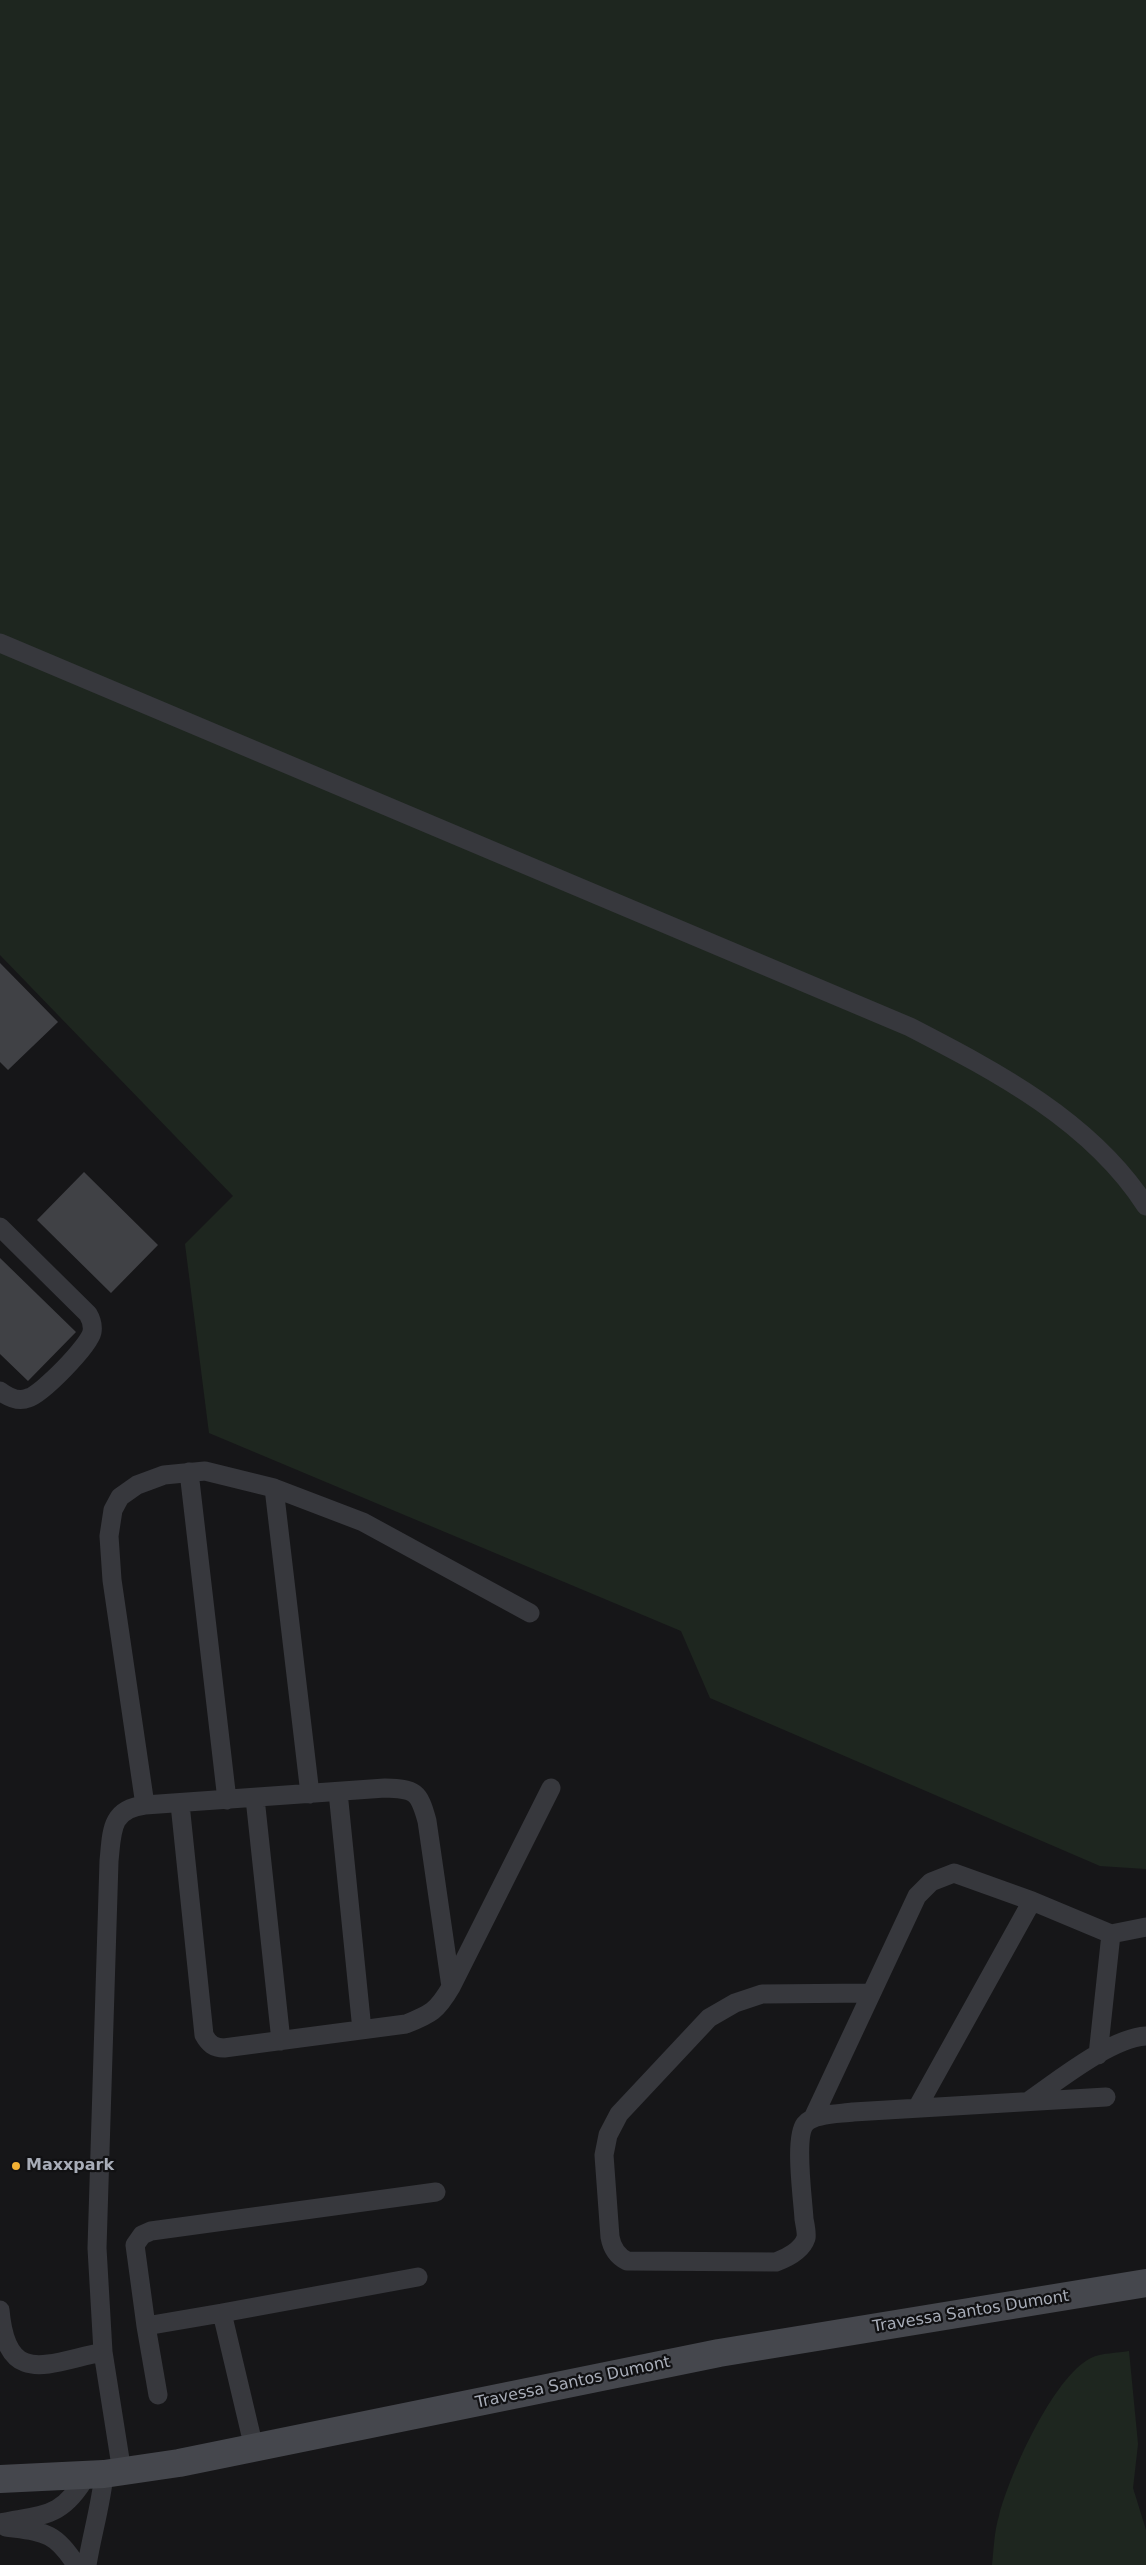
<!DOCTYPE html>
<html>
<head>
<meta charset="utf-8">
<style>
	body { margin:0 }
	canvas { display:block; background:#161618 }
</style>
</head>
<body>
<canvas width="1146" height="2565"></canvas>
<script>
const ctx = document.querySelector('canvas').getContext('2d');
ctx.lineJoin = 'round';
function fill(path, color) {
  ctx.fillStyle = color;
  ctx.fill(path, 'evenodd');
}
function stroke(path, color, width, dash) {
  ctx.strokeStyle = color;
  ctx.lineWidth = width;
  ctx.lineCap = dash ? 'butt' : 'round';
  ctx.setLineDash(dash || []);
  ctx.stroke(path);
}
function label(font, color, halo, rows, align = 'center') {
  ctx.font = font + ' "DejaVu Sans",sans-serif';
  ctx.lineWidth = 4.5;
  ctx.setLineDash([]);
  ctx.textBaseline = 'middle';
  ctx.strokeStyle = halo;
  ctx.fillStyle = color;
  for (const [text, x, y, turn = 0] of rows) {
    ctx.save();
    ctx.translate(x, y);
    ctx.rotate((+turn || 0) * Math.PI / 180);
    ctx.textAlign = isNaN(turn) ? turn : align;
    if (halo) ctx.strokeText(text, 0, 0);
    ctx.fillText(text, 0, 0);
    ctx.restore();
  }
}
fill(new Path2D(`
	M 0,0 L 1146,0 L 1146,1869 L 1100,1866 L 710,1698 L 681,1631 L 209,1433 L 185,1244 L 233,1196 L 0,955 Z
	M 1129,2351 L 1138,2444 L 1133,2488 L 1146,2530 L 1146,2565 L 992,2565 C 994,2549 994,2532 999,2516 C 1009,2476 1053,2377 1091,2358 C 1101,2353 1118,2353 1129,2351 Z`), '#1e261f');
fill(new Path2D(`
	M 0,963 L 58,1022 L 8,1070 L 0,1062 Z
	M 84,1172 L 158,1245 L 111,1293 L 37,1220 Z
	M 0,1258 L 76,1332 L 28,1381 L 0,1354 Z`), '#404145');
stroke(new Path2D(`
	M 0,643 L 910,1027 C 997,1072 1091,1121 1146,1206
	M 0,1227 L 88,1314 C 91,1319 93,1326 92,1332 C 89,1346 42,1394 28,1398 C 19,1402 8,1397 0,1391
	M 189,1472 L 227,1800
	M 274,1488 L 310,1794
	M 338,1792 L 362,2030
	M 255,1798 L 281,2041
	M 180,1804 L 204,2035 C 209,2044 214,2048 224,2048 L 406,2024 C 431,2014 437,2011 451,1987 L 551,1788
	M 145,1805 L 112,1580 L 109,1536 L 113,1510 L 120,1497 L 137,1485 L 164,1475 L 205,1471 L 274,1488 L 363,1522 L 530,1613
	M 1111,1934 L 1146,1927
	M 871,1993 L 762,1994 L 735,2003 L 709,2018 L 619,2114 L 608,2135 L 604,2155 L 610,2237 C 612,2248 617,2256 627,2261 L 776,2262 C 787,2258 802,2250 806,2238 C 807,2233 805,2225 804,2219 C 803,2200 794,2138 805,2124 C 814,2113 840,2114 853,2112 L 1106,2097
	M 1030,2100 C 1059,2080 1111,2038 1146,2036
	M 917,2108 L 1032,1901
	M 813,2118 L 917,1896 L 931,1882 L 954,1873 L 1032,1901 L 1111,1934 L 1098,2055
	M 0,2310 C 7,2388 47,2363 103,2352
	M 222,2313 L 418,2277
	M 146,2326 L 158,2395
	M 254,2448 L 222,2313 L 146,2326 L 135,2245 L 142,2235 L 151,2231 L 436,2192
	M 122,2472 L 103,2352 L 97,2248 L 109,1861 C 112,1832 110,1809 145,1805 L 385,1788 C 415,1789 419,1791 427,1821 L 451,1987
	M 0,2523 C 45,2514 62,2518 87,2475
	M 6,2527 C 43,2532 55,2531 76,2565
	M 87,2565 C 92,2534 101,2505 104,2474`), '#37383d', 19);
stroke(new Path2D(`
	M 0,2479 L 104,2474 L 179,2463 L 719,2353 L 1146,2283`), '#45474d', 28);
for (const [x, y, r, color] of [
	[16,2166,5,"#f2b134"]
]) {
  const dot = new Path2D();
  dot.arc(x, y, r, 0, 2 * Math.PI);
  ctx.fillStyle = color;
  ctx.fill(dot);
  stroke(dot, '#111113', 2);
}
label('bold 16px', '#a8adb8', '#111113', [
	["Maxxpark",26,2166]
], 'left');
label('16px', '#a8adb8', '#111113', [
	["Travessa Santos Dumont",971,2312,-9],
	["Travessa Santos Dumont",573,2383,-12]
]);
</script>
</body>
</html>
